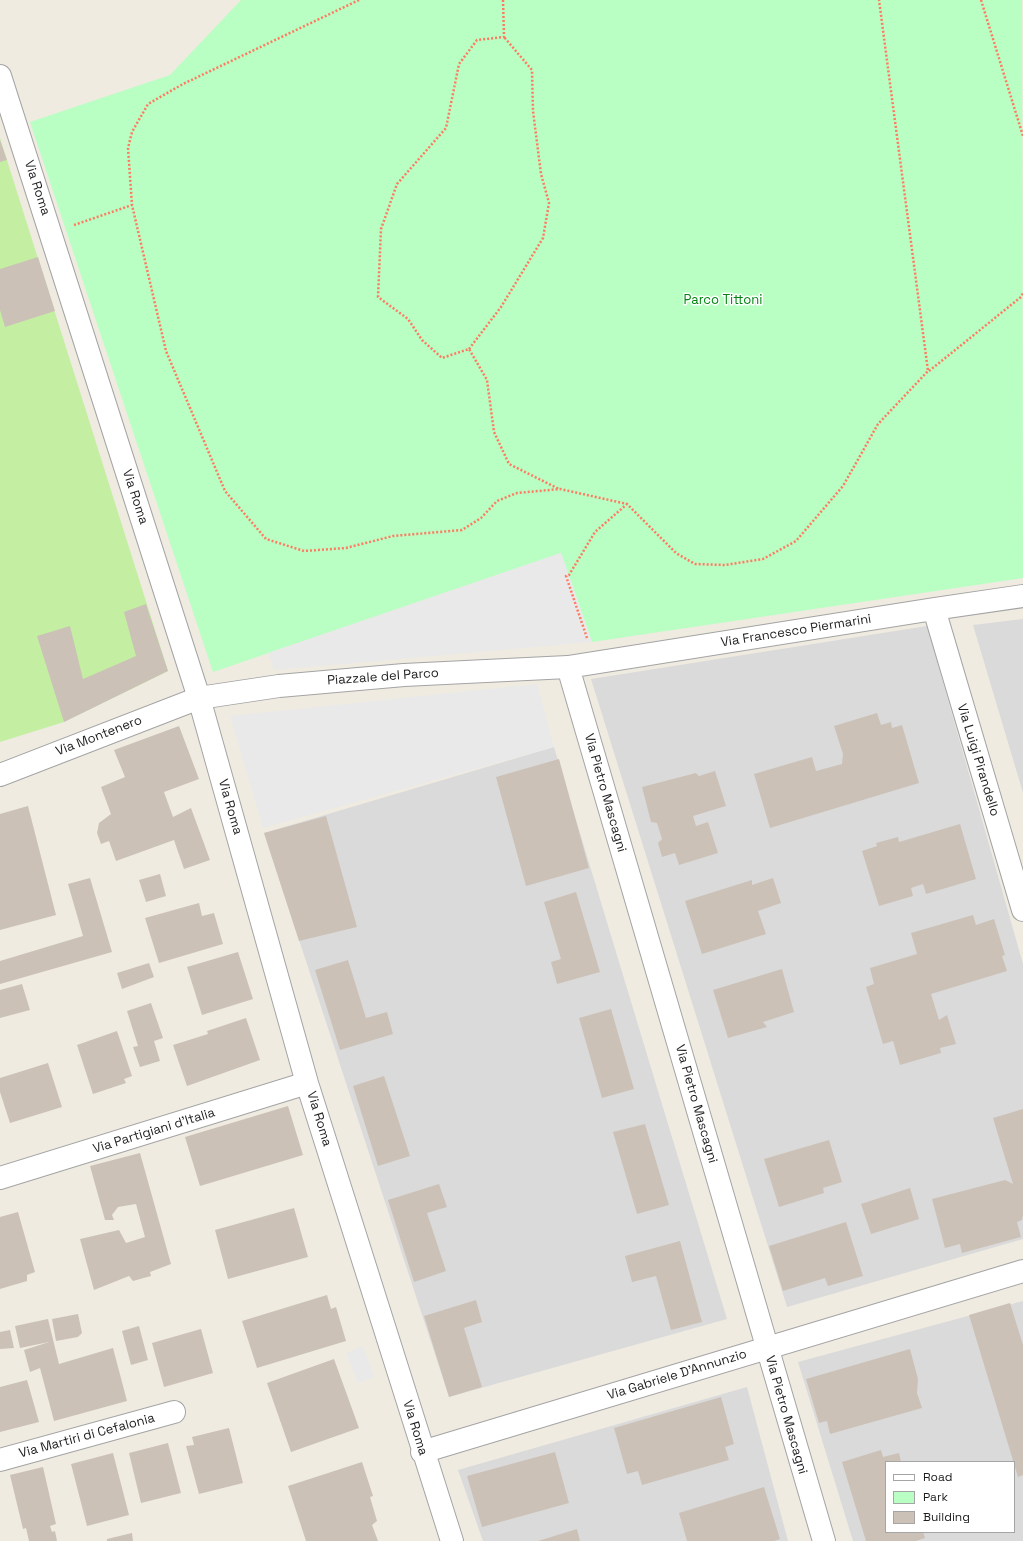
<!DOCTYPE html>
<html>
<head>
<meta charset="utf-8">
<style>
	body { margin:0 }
	#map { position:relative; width:1023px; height:1541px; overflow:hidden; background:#efebe1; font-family:"Space Grotesk",sans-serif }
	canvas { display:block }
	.legend { position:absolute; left:885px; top:1461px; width:130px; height:72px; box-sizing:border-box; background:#fff; border:1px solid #a5a5a5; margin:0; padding:5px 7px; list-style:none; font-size:12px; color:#1d1d1d }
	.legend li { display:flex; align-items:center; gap:8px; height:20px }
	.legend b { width:20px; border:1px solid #a5a5a5 }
</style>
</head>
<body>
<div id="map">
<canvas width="1023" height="1541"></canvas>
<ul class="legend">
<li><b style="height:5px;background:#fff"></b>Road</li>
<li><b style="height:11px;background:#b9fec2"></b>Park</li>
<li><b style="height:11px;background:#cbc1b7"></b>Building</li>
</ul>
</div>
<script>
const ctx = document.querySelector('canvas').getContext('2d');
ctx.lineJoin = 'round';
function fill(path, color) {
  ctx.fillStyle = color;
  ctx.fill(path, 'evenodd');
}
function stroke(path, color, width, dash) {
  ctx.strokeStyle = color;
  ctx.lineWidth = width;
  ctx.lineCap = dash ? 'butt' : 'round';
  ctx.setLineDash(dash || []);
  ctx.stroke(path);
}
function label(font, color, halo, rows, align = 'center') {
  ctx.font = font + ' "Space Grotesk",sans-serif';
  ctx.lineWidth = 3;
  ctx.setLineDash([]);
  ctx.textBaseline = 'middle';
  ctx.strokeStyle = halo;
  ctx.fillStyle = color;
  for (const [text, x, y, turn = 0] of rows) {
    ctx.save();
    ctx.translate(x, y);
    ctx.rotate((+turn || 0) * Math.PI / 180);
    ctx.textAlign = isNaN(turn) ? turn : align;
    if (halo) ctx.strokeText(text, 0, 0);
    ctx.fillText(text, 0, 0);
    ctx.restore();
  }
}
fill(new Path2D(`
	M 1023,619 L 1023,793 L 973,625 Z
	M 927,626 L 1023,964 L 1023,1239 L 787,1307 L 591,679 Z
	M 554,747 L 727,1319 L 449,1397 L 264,833 Z
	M 1023,1301 L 1023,1541 L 853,1541 L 798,1362 ZM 886,1462 L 1014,1462 L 1014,1532 L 886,1532 Z
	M 747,1387 L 788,1541 L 483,1541 L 458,1470 Z`), '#dbdada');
fill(new Path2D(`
	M 0,138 L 168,671 L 64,722 L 0,742 Z`), '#c4efa2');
fill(new Path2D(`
	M 241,0 L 1022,0 L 1023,578 L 592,642 L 561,553 L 213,672 L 30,122 L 170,75 Z`), '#b9fec2');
fill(new Path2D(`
	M 561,553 L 592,642 L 274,670 L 268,653 Z
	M 537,684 L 554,747 L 263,828 L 230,716 Z
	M 363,1346 L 374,1377 L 358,1383 L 346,1353 Z`), '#e9e9e9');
fill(new Path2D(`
	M 0,140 L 7,160 L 0,162 Z
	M 38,257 L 55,311 L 5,327 L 0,310 L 0,269 Z
	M 146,604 L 168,671 L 64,722 L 37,636 L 70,626 L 83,679 L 136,656 L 124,612 Z
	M 877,713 L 881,725 L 891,722 L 892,728 L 902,725 L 919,783 L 770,828 L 754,774 L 812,757 L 816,771 L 842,764 L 843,754 L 834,726 Z
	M 179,726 L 199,779 L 164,792 L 173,817 L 191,808 L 210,860 L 184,869 L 174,840 L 116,861 L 109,841 L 101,844 L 97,833 L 99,823 L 111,814 L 101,787 L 125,777 L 114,750 Z
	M 559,759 L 589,868 L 526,886 L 496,777 Z
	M 715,771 L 726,806 L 693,816 L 696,826 L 708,822 L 718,853 L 679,865 L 675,853 L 662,857 L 658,843 L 662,839 L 657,823 L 651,822 L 642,787 L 696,773 L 699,776 Z
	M 28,806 L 56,915 L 0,930 L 0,814 Z
	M 326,816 L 357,927 L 299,941 L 264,833 Z
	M 960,824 L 976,879 L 926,894 L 923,884 L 911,888 L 913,896 L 879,906 L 862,851 L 877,846 L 876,843 L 898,837 L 899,842 Z
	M 160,874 L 166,896 L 146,902 L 139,880 Z
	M 90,878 L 112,952 L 0,984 L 0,961 L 83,936 L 68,884 Z
	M 773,878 L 781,903 L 758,911 L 766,934 L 702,954 L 685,901 L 752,880 L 752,885 Z
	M 576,892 L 600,972 L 557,984 L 551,962 L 561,959 L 544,902 Z
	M 199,903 L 202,916 L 214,913 L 223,944 L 159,963 L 145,918 Z
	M 973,915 L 976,925 L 994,919 L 1005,955 L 1002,956 L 1007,971 L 931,994 L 939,1020 L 947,1015 L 956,1044 L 940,1048 L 941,1053 L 900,1065 L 893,1041 L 883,1044 L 866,987 L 874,984 L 870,968 L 917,954 L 911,933 Z
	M 238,952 L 253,999 L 202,1015 L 187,967 Z
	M 348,960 L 366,1018 L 387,1012 L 393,1034 L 340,1050 L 315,970 Z
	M 149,963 L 154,977 L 122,989 L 117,973 Z
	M 782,969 L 794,1012 L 763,1022 L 767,1027 L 728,1038 L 713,990 Z
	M 22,984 L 30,1010 L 0,1018 L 0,990 Z
	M 151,1003 L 163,1038 L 154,1041 L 160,1061 L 140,1067 L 133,1047 L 138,1046 L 127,1011 Z
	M 611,1009 L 634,1089 L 602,1098 L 579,1018 Z
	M 246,1018 L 260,1060 L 187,1086 L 173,1045 L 208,1034 L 207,1031 Z
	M 117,1031 L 132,1076 L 124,1079 L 126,1083 L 93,1094 L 77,1045 Z
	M 48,1063 L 62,1107 L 10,1123 L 0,1092 L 0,1078 Z
	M 384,1076 L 410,1156 L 378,1166 L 353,1086 Z
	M 288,1106 L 303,1155 L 200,1186 L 185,1137 Z
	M 1023,1109 L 1023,1214 L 1022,1220 L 1017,1222 L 1021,1237 L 962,1253 L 960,1244 L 945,1248 L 932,1199 L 1005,1180 L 1013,1184 L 993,1118 Z
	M 645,1124 L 669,1205 L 637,1214 L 613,1132 Z
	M 829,1140 L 842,1182 L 823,1188 L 824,1193 L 779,1207 L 764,1159 Z
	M 140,1153 L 171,1264 L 150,1272 L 151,1276 L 133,1281 L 129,1276 L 94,1290 L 80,1239 L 119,1230 L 126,1243 L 145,1237 L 136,1204 L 118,1207 L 112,1215 L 114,1220 L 105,1220 L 90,1166 Z
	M 439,1184 L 447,1207 L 427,1213 L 446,1271 L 414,1282 L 388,1200 Z
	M 910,1188 L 919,1219 L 871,1234 L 861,1204 Z
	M 294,1208 L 308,1257 L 228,1279 L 215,1230 Z
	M 18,1212 L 35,1272 L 27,1275 L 27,1281 L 0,1289 L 0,1217 Z
	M 846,1222 L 863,1276 L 828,1286 L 825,1278 L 783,1291 L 769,1246 Z
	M 680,1241 L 702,1322 L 671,1330 L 656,1276 L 632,1282 L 625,1256 Z
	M 327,1295 L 331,1309 L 336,1307 L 346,1341 L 257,1368 L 242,1321 Z
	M 476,1300 L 482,1322 L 464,1328 L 482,1387 L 449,1397 L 424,1316 Z
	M 1010,1303 L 1023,1345 L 1023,1475 L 1018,1477 L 969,1315 Z
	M 78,1314 L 82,1333 L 78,1337 L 56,1341 L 52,1319 Z
	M 48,1319 L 59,1364 L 113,1348 L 127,1401 L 54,1421 L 40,1368 L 30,1372 L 24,1350 L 49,1342 L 20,1348 L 15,1326 Z
	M 139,1326 L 148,1360 L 131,1365 L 122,1331 Z
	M 201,1329 L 213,1373 L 164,1387 L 152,1343 Z
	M 10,1330 L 14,1348 L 0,1349 L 0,1332 Z
	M 910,1349 L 918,1379 L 917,1393 L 922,1408 L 830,1434 L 827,1421 L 819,1423 L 806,1379 Z
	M 334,1359 L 359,1428 L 291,1452 L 267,1383 Z
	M 27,1380 L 39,1422 L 0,1432 L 0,1387 Z
	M 721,1397 L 734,1444 L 725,1447 L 729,1460 L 642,1485 L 638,1471 L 627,1474 L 614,1428 Z
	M 229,1428 L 243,1483 L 199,1494 L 186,1446 L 194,1445 L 192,1437 Z
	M 168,1443 L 181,1493 L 141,1503 L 129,1453 Z
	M 881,1450 L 883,1457 L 899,1453 L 901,1462 L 886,1462 L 886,1532 L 923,1532 L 925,1538 L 916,1541 L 866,1541 L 842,1462 Z
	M 555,1452 L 569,1503 L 482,1527 L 467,1476 Z
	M 113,1453 L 129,1515 L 87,1526 L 71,1464 Z
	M 362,1462 L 373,1496 L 370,1497 L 377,1521 L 372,1525 L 378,1541 L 306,1541 L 288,1486 Z
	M 43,1467 L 56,1524 L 50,1526 L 52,1532 L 55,1531 L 57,1541 L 29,1541 L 26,1528 L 23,1529 L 10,1475 Z
	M 764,1487 L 780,1539 L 774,1541 L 687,1541 L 679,1513 Z
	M 577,1529 L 580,1541 L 538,1541 Z
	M 132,1533 L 133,1541 L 107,1541 L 107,1539 Z`), '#cbc1b7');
const minor = new Path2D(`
	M 0,76 L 199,698 L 307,1083 L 452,1541
	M 934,609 L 1023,910
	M 568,667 L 824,1541
	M 0,775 L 199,698 L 279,686 L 404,675 L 568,667 L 934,609 L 1023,596
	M 0,1178 L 307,1083
	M 422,1452 L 1023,1271
	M 0,1460 L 174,1412`);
stroke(minor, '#a4a4a4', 24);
stroke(new Path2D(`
	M 359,0 L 183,84 L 148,104 L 132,132 L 128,148 L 132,205 L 166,351 L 225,491 L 266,539 L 304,551 L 346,548 L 393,536 L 462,530 L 481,518 L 497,501 L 517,493 L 560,489 L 627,504 L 676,553 L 695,564 L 725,565 L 763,559 L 796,541 L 843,486 L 878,424 L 928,371 L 879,0
	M 503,0 L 504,37 L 477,40 L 459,64 L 446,128 L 397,184 L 381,229 L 378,297 L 408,319 L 422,340 L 442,358 L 469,349 L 487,380 L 494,432 L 509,464 L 559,489
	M 981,0 L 1023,136
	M 74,225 L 132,205
	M 469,349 L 501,307 L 543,238 L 549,203 L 541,174 L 533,111 L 532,70 L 504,37
	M 929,371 L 1021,297 L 1023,293
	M 587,638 L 566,576 L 569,575 L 595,532 L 627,504`), '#ff7a62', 2.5, [2, 2]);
stroke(minor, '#fff', 22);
label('13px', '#1d1d1d', '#fff', [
	["Via Roma",37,188,72],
	["Via Roma",135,497,72],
	["Via Francesco Piermarini",796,631,-9],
	["Piazzale del Parco",383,677,-4],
	["Via Montenero",99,736,-21],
	["Via Luigi Pirandello",978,760,73],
	["Via Pietro Mascagni",605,793,74],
	["Via Roma",230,807,74],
	["Via Pietro Mascagni",696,1104,74],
	["Via Roma",319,1119,73],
	["Via Partigiani d'Italia",154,1131,-17],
	["Via Gabriele D'Annunzio",677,1375,-17],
	["Via Pietro Mascagni",786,1415,74],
	["Via Roma",415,1428,73],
	["Via Martiri di Cefalonia",87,1436,-15]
]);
label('13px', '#018412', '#fff', [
	["Parco Tittoni",723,300]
]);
</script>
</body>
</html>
